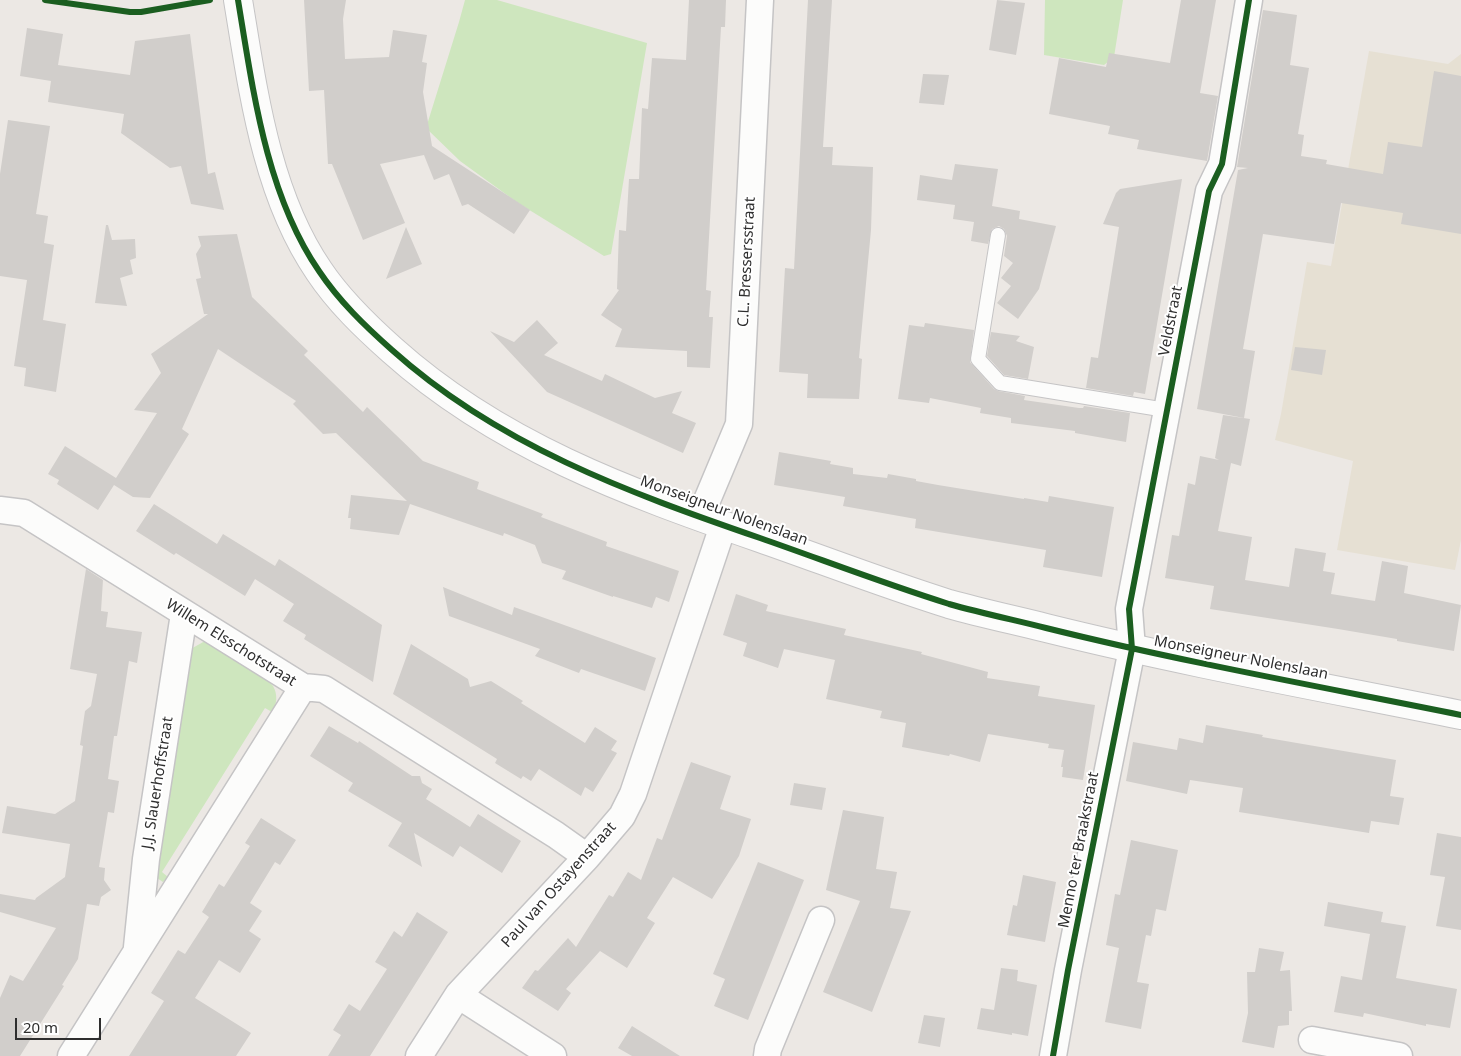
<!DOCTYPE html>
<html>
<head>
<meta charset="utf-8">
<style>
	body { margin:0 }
	#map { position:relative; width:1461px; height:1056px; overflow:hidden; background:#ece8e4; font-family:"Noto Sans",sans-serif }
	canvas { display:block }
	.scale { position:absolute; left:15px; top:1018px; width:86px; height:22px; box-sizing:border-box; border:2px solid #2e2e2e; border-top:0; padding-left:6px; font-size:15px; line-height:18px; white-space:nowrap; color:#2e2e2e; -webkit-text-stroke:4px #fff; paint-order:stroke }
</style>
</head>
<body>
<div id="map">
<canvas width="1461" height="1056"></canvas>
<div class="scale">20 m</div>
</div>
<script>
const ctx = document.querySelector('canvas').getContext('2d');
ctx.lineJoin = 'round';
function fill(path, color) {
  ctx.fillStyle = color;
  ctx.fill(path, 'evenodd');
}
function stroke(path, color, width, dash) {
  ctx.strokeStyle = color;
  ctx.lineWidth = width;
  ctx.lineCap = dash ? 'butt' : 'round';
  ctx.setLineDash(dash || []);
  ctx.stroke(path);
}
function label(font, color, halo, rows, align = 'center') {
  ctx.font = font + ' "Noto Sans",sans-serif';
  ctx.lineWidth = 4;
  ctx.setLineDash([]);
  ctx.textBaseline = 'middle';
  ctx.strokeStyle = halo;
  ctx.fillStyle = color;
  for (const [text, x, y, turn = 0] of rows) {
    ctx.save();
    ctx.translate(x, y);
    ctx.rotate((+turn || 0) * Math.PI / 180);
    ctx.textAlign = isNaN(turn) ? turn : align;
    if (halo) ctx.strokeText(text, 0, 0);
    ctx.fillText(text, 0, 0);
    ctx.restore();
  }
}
fill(new Path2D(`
	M 1369,51 L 1448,64 L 1461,54 L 1461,540 L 1455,570 L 1337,550 L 1353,461 L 1275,440 L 1281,414 L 1307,262 L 1331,266 Z`), '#e6e0d3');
fill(new Path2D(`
	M 465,0 L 497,0 L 647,43 L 611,254 L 604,256 L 518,203 L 460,161 L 426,128 L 459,22 Z
	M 1045,0 L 1123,0 L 1114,57 L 1104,65 L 1044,55 Z
	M 205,641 C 219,650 267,676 273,686 C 278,694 277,705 272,712 L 265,708 L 162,872 L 168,877 L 163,882 L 154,876 L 189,650 Z`), '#cee6be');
fill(new Path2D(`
	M 304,0 L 346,0 L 343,19 L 345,59 L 389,57 L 393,30 L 427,35 L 422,62 L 427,63 L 423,92 L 432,146 L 530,210 L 514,234 L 468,204 L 462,206 L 449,174 L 434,180 L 424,155 L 380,164 L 405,223 L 363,240 L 332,164 L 328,164 L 324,90 L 309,91 Z
	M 689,0 L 726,0 L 725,27 L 721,27 L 706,290 L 711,291 L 709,317 L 713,317 L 710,368 L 687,367 L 687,351 L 615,347 L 622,329 L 601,315 L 619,290 L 617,289 L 619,230 L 626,231 L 629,179 L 639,179 L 642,108 L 648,109 L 652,58 L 686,60 Z
	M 808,0 L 832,0 L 823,147 L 833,147 L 832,165 L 873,167 L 871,230 L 859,358 L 862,359 L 859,399 L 807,398 L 808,374 L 779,372 L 785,268 L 794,269 Z
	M 997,0 L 1025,3 L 1016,55 L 989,50 Z
	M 1181,0 L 1216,0 L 1200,93 L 1218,96 L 1207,161 L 1137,149 L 1139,140 L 1108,134 L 1110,126 L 1049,114 L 1059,58 L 1106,67 L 1109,53 L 1170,63 Z
	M 1263,10 L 1297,15 L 1290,65 L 1309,68 L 1298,134 L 1304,135 L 1301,156 L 1327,160 L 1326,164 L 1383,174 L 1388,142 L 1422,147 L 1434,71 L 1461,76 L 1461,234 L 1401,224 L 1403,213 L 1341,203 L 1334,244 L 1263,234 L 1243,349 L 1255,351 L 1244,418 L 1197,409 L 1238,170 L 1248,168 L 1237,167 Z
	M 27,28 L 63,34 L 58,65 L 130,75 L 135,41 L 190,34 L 208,174 L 215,172 L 224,210 L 191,204 L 181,166 L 170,168 L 121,133 L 124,114 L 48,102 L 51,81 L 20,76 Z
	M 923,74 L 949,75 L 944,105 L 919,103 Z
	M 8,120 L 50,126 L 36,214 L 48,216 L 44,243 L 54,245 L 43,320 L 66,324 L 56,392 L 24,386 L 26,368 L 14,366 L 27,280 L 0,276 L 0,174 Z
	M 955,164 L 998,169 L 992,206 L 1020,211 L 1019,219 L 1056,226 L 1039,289 L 1018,319 L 997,303 L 1011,286 L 1001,278 L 1013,263 L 1004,256 L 1007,236 L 1004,229 L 999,226 L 992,229 L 988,244 L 971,241 L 974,222 L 953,219 L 955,205 L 917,200 L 920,175 L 952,180 Z
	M 1182,179 L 1145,394 L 1134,392 L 1133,396 L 1086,388 L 1091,357 L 1098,358 L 1119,227 L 1103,224 L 1116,193 L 1120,189 Z
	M 106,225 L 108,225 L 112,240 L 135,239 L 136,258 L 130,260 L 133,274 L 120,278 L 127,306 L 95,303 Z
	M 406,227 L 422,264 L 386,279 Z
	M 237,234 L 252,297 L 308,351 L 304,355 L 363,412 L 367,407 L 423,461 L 479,482 L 477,489 L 543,514 L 541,517 L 607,542 L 606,546 L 679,571 L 669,602 L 656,597 L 652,608 L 613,596 L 613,597 L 562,579 L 566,571 L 542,563 L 535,545 L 504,533 L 503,536 L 410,504 L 399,535 L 350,529 L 351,518 L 348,518 L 351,495 L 407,501 L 336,433 L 323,434 L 293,404 L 296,401 L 218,349 L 182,429 L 189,434 L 150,498 L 133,497 L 114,485 L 98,510 L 57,484 L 59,480 L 48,474 L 65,446 L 116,478 L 157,413 L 134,410 L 161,373 L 151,354 L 208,314 L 204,314 L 196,279 L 201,278 L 196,254 L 201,246 L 198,236 Z
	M 537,320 L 558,343 L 544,355 L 602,381 L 605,374 L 655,398 L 682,391 L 672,413 L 696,423 L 683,453 L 547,392 L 490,331 L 514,342 Z
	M 925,323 L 974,330 L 970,362 L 994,389 L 998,391 L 1025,396 L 1024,400 L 1079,408 L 1083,408 L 1084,406 L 1130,413 L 1126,442 L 1075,433 L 1075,431 L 1011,423 L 1011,418 L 980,413 L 981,408 L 930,398 L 929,403 L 898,399 L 909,325 L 924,327 Z
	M 991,332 L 1020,336 L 1016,341 L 1034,347 L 1028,379 L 1004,375 L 987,356 Z
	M 1295,347 L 1326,350 L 1322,375 L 1291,370 Z
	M 1223,415 L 1250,419 L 1241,466 L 1231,463 L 1218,531 L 1252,537 L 1245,580 L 1289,587 L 1295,548 L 1326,553 L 1323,571 L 1335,573 L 1331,594 L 1375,601 L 1382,561 L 1408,566 L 1404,593 L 1461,605 L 1454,651 L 1397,641 L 1397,639 L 1338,629 L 1210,609 L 1214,586 L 1165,578 L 1172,535 L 1179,536 L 1188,483 L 1195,485 L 1200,456 L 1219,460 L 1215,458 Z
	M 779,452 L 831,461 L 830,464 L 853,468 L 853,474 L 887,478 L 888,474 L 916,479 L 916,481 L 938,485 L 1024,499 L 1024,498 L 1048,502 L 1049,496 L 1114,507 L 1102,577 L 1043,567 L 1046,550 L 915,528 L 916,519 L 843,506 L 845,497 L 774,485 Z
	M 154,504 L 217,544 L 223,534 L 275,566 L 279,559 L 382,625 L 373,682 L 304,639 L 306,635 L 283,621 L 294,604 L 255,579 L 245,596 L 176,553 L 174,555 L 136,531 Z
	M 86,569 L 103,580 L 101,611 L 108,612 L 106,627 L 142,632 L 137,663 L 129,661 L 117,736 L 114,736 L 108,779 L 119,781 L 114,813 L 108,812 L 99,867 L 105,868 L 104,880 L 111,890 L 101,897 L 99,906 L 87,904 L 78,959 L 62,985 L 64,986 L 20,1056 L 0,1056 L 0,998 L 10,975 L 23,981 L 56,928 L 0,912 L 0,894 L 35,900 L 36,898 L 65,877 L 70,844 L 2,833 L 7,806 L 55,814 L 75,801 L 83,746 L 80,745 L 85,711 L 91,706 L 97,674 L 70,669 Z
	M 443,587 L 512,615 L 514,607 L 656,658 L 645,691 L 581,669 L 579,673 L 535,656 L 540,649 L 449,616 Z
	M 736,594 L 768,605 L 766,611 L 846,629 L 844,635 L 922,652 L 921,654 L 988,672 L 987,678 L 1040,686 L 1038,696 L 1095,705 L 1083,780 L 1062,777 L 1063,767 L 1061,767 L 1064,750 L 1048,748 L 1049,744 L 988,734 L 980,762 L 950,754 L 949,756 L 902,747 L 906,723 L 880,718 L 882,711 L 826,699 L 835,660 L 784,649 L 778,668 L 743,656 L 747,643 L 723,635 Z
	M 411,644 L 468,679 L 470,687 L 491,681 L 523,701 L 521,703 L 585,743 L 595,727 L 617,741 L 611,750 L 617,753 L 593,792 L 585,787 L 581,796 L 539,769 L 531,781 L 523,776 L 521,779 L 495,763 L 497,759 L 393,694 Z
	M 1206,725 L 1263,735 L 1262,737 L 1396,760 L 1390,796 L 1404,798 L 1399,825 L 1371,821 L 1369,833 L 1239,812 L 1243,788 L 1190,780 L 1187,794 L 1126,781 L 1133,742 L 1177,750 L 1179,738 L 1203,743 Z
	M 329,726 L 358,743 L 359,741 L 412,776 L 420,776 L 422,783 L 432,789 L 426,799 L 470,827 L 478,814 L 521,841 L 502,873 L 460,846 L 453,857 L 414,833 L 422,867 L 388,846 L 402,823 L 348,791 L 353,783 L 310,756 Z
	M 691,762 L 731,776 L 720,809 L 751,819 L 739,856 L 712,899 L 673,877 L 647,918 L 655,923 L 627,968 L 600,951 L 566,989 L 571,993 L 558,1011 L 522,988 L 535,970 L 538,971 L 568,938 L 576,947 L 609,895 L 613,897 L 628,872 L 641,880 L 657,838 L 662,840 Z
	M 794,783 L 826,788 L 822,810 L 790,805 Z
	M 843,810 L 884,817 L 876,869 L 897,872 L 890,908 L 911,911 L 872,1012 L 823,992 L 860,901 L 826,890 Z
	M 261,818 L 296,840 L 280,865 L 275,862 L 250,903 L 262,911 L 249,931 L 261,939 L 240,973 L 219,960 L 195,998 L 251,1033 L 236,1056 L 129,1056 L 164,1001 L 151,993 L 178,950 L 185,954 L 209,917 L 202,912 L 219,884 L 224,887 L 250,846 L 245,843 Z
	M 1437,833 L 1461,837 L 1461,930 L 1436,926 L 1445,877 L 1430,875 Z
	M 1131,840 L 1178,850 L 1166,911 L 1156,909 L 1151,936 L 1146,935 L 1137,982 L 1149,984 L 1141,1029 L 1105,1022 L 1119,948 L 1106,945 L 1115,894 L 1120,895 Z
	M 758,862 L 804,880 L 748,1020 L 714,1006 L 725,979 L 713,974 Z
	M 1023,875 L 1056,882 L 1045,942 L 1007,935 L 1013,905 L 1017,906 Z
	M 1328,902 L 1383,912 L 1381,922 L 1406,926 L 1396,978 L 1457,989 L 1450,1028 L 1426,1024 L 1426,1026 L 1364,1013 L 1363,1017 L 1334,1012 L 1341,976 L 1362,980 L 1370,934 L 1324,926 Z
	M 417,912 L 448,932 L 370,1056 L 328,1056 L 341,1035 L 333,1030 L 349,1004 L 360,1011 L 387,969 L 375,962 L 394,931 L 402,937 Z
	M 1259,948 L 1284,952 L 1280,971 L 1290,970 L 1292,1011 L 1289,1011 L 1289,1025 L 1278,1026 L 1274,1048 L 1242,1042 L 1248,1013 L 1247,972 L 1255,972 Z
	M 1001,968 L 1018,970 L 1017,981 L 1037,985 L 1028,1036 L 1012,1033 L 1012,1035 L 977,1029 L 981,1008 L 994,1010 Z
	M 924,1015 L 945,1018 L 940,1047 L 918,1043 Z
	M 632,1026 L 680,1056 L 632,1056 L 618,1048 Z`), '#d1cecb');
const service = new Path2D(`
	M 998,235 L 978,359 L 1000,383 L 1166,410`);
const minor = new Path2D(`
	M 0,510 L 24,513 L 303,687 L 324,689 L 556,835 L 587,857
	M 700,517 L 739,424 L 760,0
	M 137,947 L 146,859 L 184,614
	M 458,995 L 553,1056
	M 1312,1040 L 1399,1056
	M 71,1056 L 303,687
	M 419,1056 L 458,995 L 587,857 L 622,816 L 633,794 L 723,526
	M 767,1056 L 768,1049 L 821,920
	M 1053,1056 L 1068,970 L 1132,649 L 1129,609 L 1209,191 L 1222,164 L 1249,0`);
const tertiary = new Path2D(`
	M 238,0 C 253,90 266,194 319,271 C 339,301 365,326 392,350 C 498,445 627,492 760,538 C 823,560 885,584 949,604 C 981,613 1014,620 1046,628 C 1183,662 1322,687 1461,715`);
stroke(service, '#c5c4c5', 16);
stroke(minor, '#c5c4c5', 29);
stroke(tertiary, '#c5c4c5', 30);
stroke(service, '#fcfcfb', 14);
stroke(minor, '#fcfcfb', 26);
stroke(tertiary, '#fcfcfb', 28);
stroke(new Path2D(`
	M 45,0 L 130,12 L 141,12 L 210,0
	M 238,0 C 253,90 266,194 319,271 C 339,301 365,326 392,350 C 498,445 627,492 760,538 C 823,560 885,584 949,604 C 981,613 1014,620 1046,628 C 1183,662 1322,687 1461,715
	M 1053,1056 L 1068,970 L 1132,649 L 1129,609 L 1209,191 L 1222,164 L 1249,0`), '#1b5e20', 6);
label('15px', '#2e2e2e', '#fff', [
	["C.L. Bressersstraat",747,262,-87],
	["Veldstraat",1171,321,-79],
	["Monseigneur Nolenslaan",724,511,20],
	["Willem Elsschotstraat",231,643,32],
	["Monseigneur Nolenslaan",1241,658,11],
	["J.J. Slauerhoffstraat",158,783,-81],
	["Menno ter Braakstraat",1079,850,-79],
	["Paul van Ostayenstraat",559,885,-48]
]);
</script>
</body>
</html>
